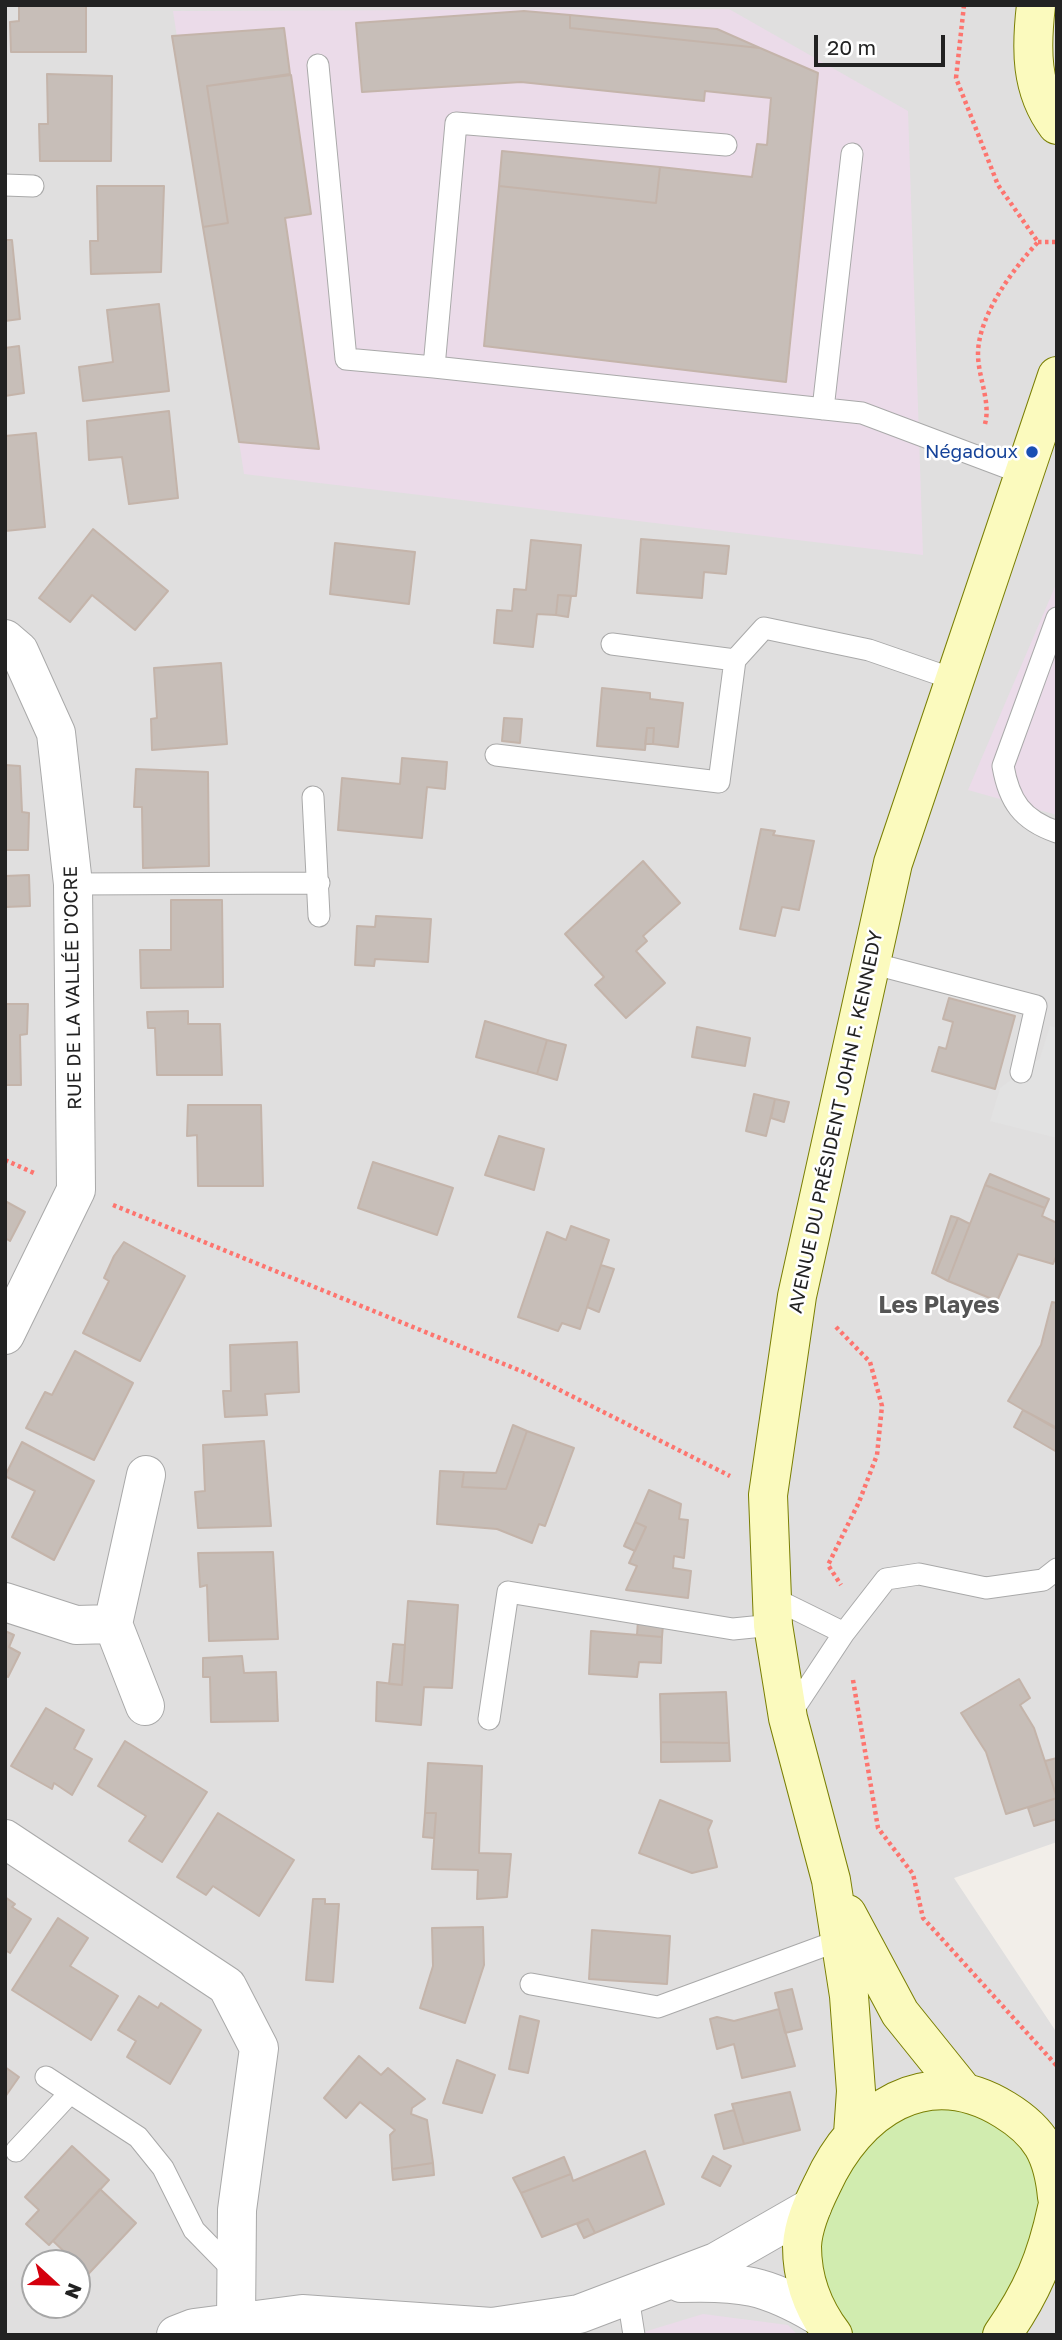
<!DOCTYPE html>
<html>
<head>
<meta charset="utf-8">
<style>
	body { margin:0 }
	#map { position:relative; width:1062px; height:2340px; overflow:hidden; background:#f2eee9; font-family:"Golos Text",sans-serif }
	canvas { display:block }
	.frame { position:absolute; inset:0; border:7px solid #222; pointer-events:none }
	.north { position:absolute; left:21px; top:2249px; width:70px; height:70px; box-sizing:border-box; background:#fff; border:2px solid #a7a7a7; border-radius:50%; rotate:112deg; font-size:19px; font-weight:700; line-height:28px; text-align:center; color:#222 }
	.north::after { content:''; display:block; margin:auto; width:24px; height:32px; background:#d4000d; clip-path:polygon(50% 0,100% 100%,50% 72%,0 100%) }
	.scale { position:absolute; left:814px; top:35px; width:131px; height:32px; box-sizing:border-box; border:4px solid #222; border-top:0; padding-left:9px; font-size:21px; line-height:24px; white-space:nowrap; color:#222; -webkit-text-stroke:5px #fff; paint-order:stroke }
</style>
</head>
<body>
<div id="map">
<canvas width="1062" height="2340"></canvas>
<div class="frame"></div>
<div class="north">N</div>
<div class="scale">20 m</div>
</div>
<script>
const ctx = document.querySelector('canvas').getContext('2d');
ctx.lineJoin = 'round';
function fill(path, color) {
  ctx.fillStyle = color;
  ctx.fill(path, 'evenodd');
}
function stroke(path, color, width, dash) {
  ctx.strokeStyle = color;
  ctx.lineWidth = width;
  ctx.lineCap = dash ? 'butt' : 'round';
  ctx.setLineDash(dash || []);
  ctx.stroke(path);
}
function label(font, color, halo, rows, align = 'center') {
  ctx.font = font + ' "Golos Text",sans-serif';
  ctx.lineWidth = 5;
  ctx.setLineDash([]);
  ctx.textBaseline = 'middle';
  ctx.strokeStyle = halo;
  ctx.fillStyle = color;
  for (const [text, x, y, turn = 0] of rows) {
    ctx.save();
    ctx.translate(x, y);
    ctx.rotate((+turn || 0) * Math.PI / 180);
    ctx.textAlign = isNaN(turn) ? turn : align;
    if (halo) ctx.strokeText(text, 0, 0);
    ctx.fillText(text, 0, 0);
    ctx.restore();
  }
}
fill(new Path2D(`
	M 5,5 L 1057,5 L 1057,1842 L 954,1878 L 1057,2033 L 1057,2335 L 5,2335 ZM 35,2263 L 77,2263 L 77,2305 L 35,2305 Z`), '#e0dfdf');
fill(new Path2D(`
	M 729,9 L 908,111 L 923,555 L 244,474 L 173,11 Z
	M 1057,582 L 1057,815 L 968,790 Z
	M 703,2314 L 788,2325 L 798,2335 L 634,2335 Z`), '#ebdbe9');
fill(new Path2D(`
	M 962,2090 L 1055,2173 L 1002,2335 L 833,2335 L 812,2207 L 853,2134 Z`), '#d1ecaf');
fill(new Path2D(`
	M 1050,1026 L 1057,1028 L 1057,1138 L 990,1121 L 1000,1088 L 1040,1058 Z`), '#e2e2e2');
const building = new Path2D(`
	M 19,5 L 86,5 L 86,52 L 11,52 L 10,22 L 19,21 Z
	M 524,11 L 570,15 L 570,28 L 760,48 L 818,73 L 786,382 L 484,346 L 499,186 L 656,203 L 660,167 L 752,177 L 757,144 L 767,145 L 771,98 L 705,91 L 704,101 L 521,82 L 362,92 L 356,23 Z
	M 570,15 L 717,29 L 760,48 L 570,28 Z
	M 284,28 L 290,74 L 207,86 L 228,223 L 203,227 L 172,36 Z
	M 47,74 L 112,76 L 111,161 L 40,161 L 39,124 L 48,124 Z
	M 291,75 L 311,214 L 285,218 L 319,449 L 239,442 L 203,227 L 228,223 L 207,86 Z
	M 502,151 L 660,167 L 656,203 L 499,186 Z
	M 97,186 L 164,186 L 161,272 L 91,274 L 90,241 L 98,241 Z
	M 5,240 L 12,240 L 20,319 L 5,321 Z
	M 159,304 L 169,391 L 83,401 L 79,367 L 113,362 L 107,310 Z
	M 19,346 L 24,393 L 5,396 L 5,348 Z
	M 169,411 L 178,498 L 129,504 L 122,457 L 89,460 L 87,421 Z
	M 36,433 L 45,527 L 5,531 L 5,436 Z
	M 93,529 L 168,591 L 135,630 L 92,595 L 70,622 L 39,598 Z
	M 641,539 L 729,546 L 726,574 L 704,572 L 702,598 L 637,593 Z
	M 531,540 L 581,545 L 576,596 L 558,595 L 556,615 L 537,614 L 533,647 L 494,643 L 497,610 L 512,611 L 514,589 L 526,590 Z
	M 335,543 L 415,552 L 409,604 L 330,594 Z
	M 558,595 L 571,596 L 568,617 L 556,615 Z
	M 221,663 L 227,744 L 152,750 L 151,719 L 157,718 L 154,668 Z
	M 602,688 L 650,693 L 650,699 L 683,703 L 678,747 L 653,744 L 654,728 L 647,728 L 645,750 L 597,746 Z
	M 504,718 L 522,719 L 520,743 L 502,741 Z
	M 647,728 L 654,728 L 653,744 L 645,744 Z
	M 402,758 L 447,762 L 445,789 L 427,787 L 422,838 L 338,830 L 342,778 L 400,784 Z
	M 5,765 L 20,766 L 22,812 L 29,813 L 28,850 L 5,850 Z
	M 136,769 L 208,772 L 209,866 L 143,868 L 142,807 L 134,807 Z
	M 761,829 L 775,831 L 773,835 L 814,841 L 799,910 L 782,907 L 775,936 L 740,929 Z
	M 643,861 L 680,903 L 643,936 L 647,941 L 636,951 L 665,983 L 626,1018 L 595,985 L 604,977 L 565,934 Z
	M 29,875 L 30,906 L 5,907 L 5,876 Z
	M 171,900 L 222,900 L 223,987 L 141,988 L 140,950 L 171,950 Z
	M 376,916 L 431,919 L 428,962 L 375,959 L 374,966 L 355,965 L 357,926 L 375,927 Z
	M 949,998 L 1015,1016 L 995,1089 L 932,1071 L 939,1047 L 946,1049 L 953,1022 L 943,1019 Z
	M 5,1004 L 28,1004 L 27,1034 L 20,1035 L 21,1085 L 5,1085 Z
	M 188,1011 L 188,1024 L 220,1024 L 222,1075 L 157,1075 L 155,1028 L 148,1028 L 147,1012 Z
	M 485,1021 L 547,1040 L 537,1074 L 476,1057 Z
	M 697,1027 L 750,1038 L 745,1066 L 692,1057 Z
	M 547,1040 L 566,1045 L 557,1080 L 537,1074 Z
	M 754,1094 L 775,1099 L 766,1136 L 746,1131 Z
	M 775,1099 L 789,1102 L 784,1122 L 771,1118 Z
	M 188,1105 L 261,1105 L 263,1186 L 198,1186 L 197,1135 L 187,1136 Z
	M 499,1136 L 544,1149 L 534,1190 L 485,1175 Z
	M 373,1162 L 453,1188 L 437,1235 L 358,1208 Z
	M 990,1174 L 1049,1199 L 1045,1208 L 985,1185 Z
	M 985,1185 L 1045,1208 L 1042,1216 L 1057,1223 L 1057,1254 L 1053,1264 L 1018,1254 L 997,1301 L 948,1281 Z
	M 5,1201 L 25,1212 L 10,1241 L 5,1238 Z
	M 951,1216 L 958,1218 L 935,1274 L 932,1273 Z
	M 958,1218 L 970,1224 L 948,1281 L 935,1274 Z
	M 571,1226 L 609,1240 L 580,1329 L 562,1323 L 558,1331 L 518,1317 L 547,1232 L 566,1240 Z
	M 124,1242 L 185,1276 L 140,1361 L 83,1333 L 109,1281 L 104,1278 L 114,1256 Z
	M 601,1265 L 614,1269 L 599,1312 L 587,1307 Z
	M 1052,1302 L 1057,1303 L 1056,1429 L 1008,1401 L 1041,1345 Z
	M 297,1342 L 299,1392 L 265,1394 L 267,1415 L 225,1417 L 223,1391 L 231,1391 L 230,1345 Z
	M 75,1351 L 133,1383 L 94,1460 L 26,1428 L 45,1392 L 52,1395 Z
	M 1023,1410 L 1057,1428 L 1057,1452 L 1014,1427 Z
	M 513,1425 L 527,1431 L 506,1489 L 462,1487 L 464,1472 L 496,1473 Z
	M 527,1431 L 574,1448 L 545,1526 L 539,1524 L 532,1543 L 497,1529 L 437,1524 L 440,1471 L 464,1472 L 462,1487 L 506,1489 Z
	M 264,1441 L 271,1526 L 198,1528 L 195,1492 L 205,1491 L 203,1445 Z
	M 22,1442 L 94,1481 L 54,1560 L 12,1537 L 35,1491 L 5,1476 Z
	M 649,1490 L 681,1504 L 679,1519 L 688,1520 L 684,1558 L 674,1556 L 673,1568 L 691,1571 L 688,1598 L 626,1590 L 637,1566 L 629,1563 L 646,1527 L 635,1522 Z
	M 635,1522 L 646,1527 L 635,1551 L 624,1546 Z
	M 273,1552 L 278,1639 L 209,1641 L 207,1585 L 200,1587 L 198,1553 Z
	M 408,1601 L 458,1605 L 452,1688 L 424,1687 L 421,1725 L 376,1721 L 377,1682 L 402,1685 Z
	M 638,1620 L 663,1625 L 662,1637 L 637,1635 Z
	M 5,1631 L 14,1635 L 9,1647 L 20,1653 L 8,1677 L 5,1675 Z
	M 591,1631 L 662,1637 L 661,1663 L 639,1662 L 637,1677 L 589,1674 Z
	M 393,1644 L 405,1645 L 402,1685 L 389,1684 Z
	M 242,1656 L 244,1673 L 276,1672 L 278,1721 L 211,1722 L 210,1677 L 203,1677 L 203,1658 Z
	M 1019,1679 L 1030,1698 L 1020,1705 L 1034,1728 L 1057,1798 L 1006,1814 L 986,1752 L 961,1713 Z
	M 726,1692 L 729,1743 L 661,1742 L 660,1694 Z
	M 46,1708 L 84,1730 L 74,1749 L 92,1759 L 72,1795 L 54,1783 L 52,1789 L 11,1766 Z
	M 125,1741 L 207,1792 L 162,1862 L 129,1841 L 146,1816 L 98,1786 Z
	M 661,1742 L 729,1743 L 730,1761 L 661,1762 Z
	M 1057,1758 L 1057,1798 L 1045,1761 Z
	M 428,1763 L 482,1766 L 479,1853 L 511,1854 L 507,1897 L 477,1899 L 478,1870 L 432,1869 L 436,1813 L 425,1813 Z
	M 1057,1798 L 1057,1819 L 1034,1826 L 1028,1808 Z
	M 660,1800 L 712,1821 L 708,1830 L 717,1867 L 692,1873 L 639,1853 Z
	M 218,1813 L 294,1860 L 259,1916 L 213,1886 L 206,1895 L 177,1877 Z
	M 425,1813 L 436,1813 L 434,1838 L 423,1837 Z
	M 5,1897 L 15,1904 L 12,1907 L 31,1919 L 10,1953 L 5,1950 Z
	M 313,1899 L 325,1899 L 325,1904 L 339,1904 L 333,1982 L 306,1980 Z
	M 58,1918 L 88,1938 L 70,1966 L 118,1996 L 91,2040 L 12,1990 Z
	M 483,1927 L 484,1965 L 465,2023 L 420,2008 L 433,1966 L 432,1928 Z
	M 592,1930 L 670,1936 L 667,1984 L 589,1979 Z
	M 792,1989 L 802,2029 L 785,2033 L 775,1993 Z
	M 139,1996 L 158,2008 L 161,2003 L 201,2030 L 170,2084 L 127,2057 L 136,2041 L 118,2030 Z
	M 779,2009 L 795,2066 L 742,2078 L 734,2044 L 717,2049 L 710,2019 L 717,2017 L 734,2021 Z
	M 520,2016 L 539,2021 L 528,2073 L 509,2069 Z
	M 359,2056 L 381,2075 L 388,2068 L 425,2099 L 412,2108 L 411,2114 L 427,2120 L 433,2163 L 392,2169 L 390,2135 L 395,2130 L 360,2102 L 346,2118 L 324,2098 Z
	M 457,2060 L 495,2075 L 482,2113 L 443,2103 Z
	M 5,2067 L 19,2077 L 5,2097 Z
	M 790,2092 L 800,2130 L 744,2144 L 732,2104 Z
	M 734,2110 L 744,2144 L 724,2149 L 715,2115 Z
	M 72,2146 L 109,2180 L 49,2245 L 26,2224 L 39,2210 L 25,2197 Z
	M 645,2151 L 664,2204 L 595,2233 L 588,2219 L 542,2237 L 521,2193 L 571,2174 L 573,2181 Z
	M 713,2156 L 731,2166 L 720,2186 L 702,2177 Z
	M 564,2157 L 571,2174 L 521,2193 L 513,2178 Z
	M 433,2163 L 434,2175 L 393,2180 L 392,2169 Z
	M 100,2189 L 136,2223 L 79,2284 L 77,2263 L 62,2263 L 69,2256 L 53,2241 Z
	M 588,2219 L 595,2233 L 584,2238 L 577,2224 Z`);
fill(building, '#c7beb8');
stroke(building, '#c4b4aa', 2);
const lane = new Path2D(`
	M 318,65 L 346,359 L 434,367
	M 726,145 L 456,123 L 434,367 L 862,413 L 1024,474
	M 5,185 L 33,186
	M 823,409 L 852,154
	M 1057,618 L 1003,766 C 1009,801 1022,820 1057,832
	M 612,644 L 735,660 L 764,628 L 869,650 L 953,679
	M 496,755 L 719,782 L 735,660
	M 313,797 L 319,916
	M 73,884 L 319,883
	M 871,963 L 1036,1006 L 1021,1072
	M 771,1597 L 844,1633 L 789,1716
	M 844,1633 L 886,1579 L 919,1574 L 986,1588 L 1043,1580 L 1057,1569
	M 489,1719 L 508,1592 L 733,1629 L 773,1625
	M 531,1984 L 658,2007 L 840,1940
	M 46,2077 L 138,2137 L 163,2168 L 194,2230 L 236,2273
	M 16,2151 L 70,2093
	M 628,2297 L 634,2335`);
const street = new Path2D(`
	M 5,639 L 19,651 L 56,733 L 73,884 L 76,1190 L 5,1335
	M 5,1602 L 76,1625 L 113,1624
	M 145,1706 L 113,1624 L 146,1475
	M 5,1839 L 227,1986 L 259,2048 L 237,2210 L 236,2322 L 238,2335
	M 681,2283 C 741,2281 766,2285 817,2315
	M 176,2335 L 194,2328 L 302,2314 L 492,2327 L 579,2314 L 716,2262 L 812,2207`);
const secondary = new Path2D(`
	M 1036,5 C 1031,48 1030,89 1057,125
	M 847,1914 L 900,2013 L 962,2090
	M 853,2134 L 856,2091 L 849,1996 L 831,1880 L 788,1718 L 773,1625 L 768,1495 L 797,1296 L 893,863 L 1057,376
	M 833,2335 C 813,2309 802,2279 802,2246 C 803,2225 813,2203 822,2185 C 856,2110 926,2061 1005,2110 C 1041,2132 1053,2155 1057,2197
	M 1002,2335 C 1032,2292 1046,2259 1057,2208`);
stroke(lane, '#a9a9a9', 23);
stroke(street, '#a9a9a9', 40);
stroke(secondary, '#7a7f03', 40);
stroke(new Path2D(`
	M 964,5 L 956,78 L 998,185 L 1038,242 C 1013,269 978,316 978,354 C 978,377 991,402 985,424
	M 1038,242 L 1057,242
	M 5,1160 L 34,1173
	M 113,1205 L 526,1373 L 730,1476
	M 836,1327 L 870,1362 L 882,1406 L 877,1455 L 859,1502 L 828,1565 L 841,1585
	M 853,1680 L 878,1828 L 913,1874 L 923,1918 L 1057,2066`), '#fd756f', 4.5, [3.5, 3.5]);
stroke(lane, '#fff', 21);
stroke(street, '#fff', 38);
stroke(secondary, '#fbfabe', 38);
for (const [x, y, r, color] of [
	[1032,452,7,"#1a4fb4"]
]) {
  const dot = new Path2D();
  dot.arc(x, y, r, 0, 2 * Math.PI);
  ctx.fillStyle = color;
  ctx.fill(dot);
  stroke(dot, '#fff', 2.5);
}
label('19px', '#164399', '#fff', [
	["Négadoux",1018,452]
], 'right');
label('19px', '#222', '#fff', [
	["RUE DE LA VALLÉE D'OCRE",73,988,-91],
	["AVENUE DU PRÉSIDENT JOHN F. KENNEDY",836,1122,-78]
]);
label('bold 23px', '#555', '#fff', [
	["Les Playes",939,1306]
]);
</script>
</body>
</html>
